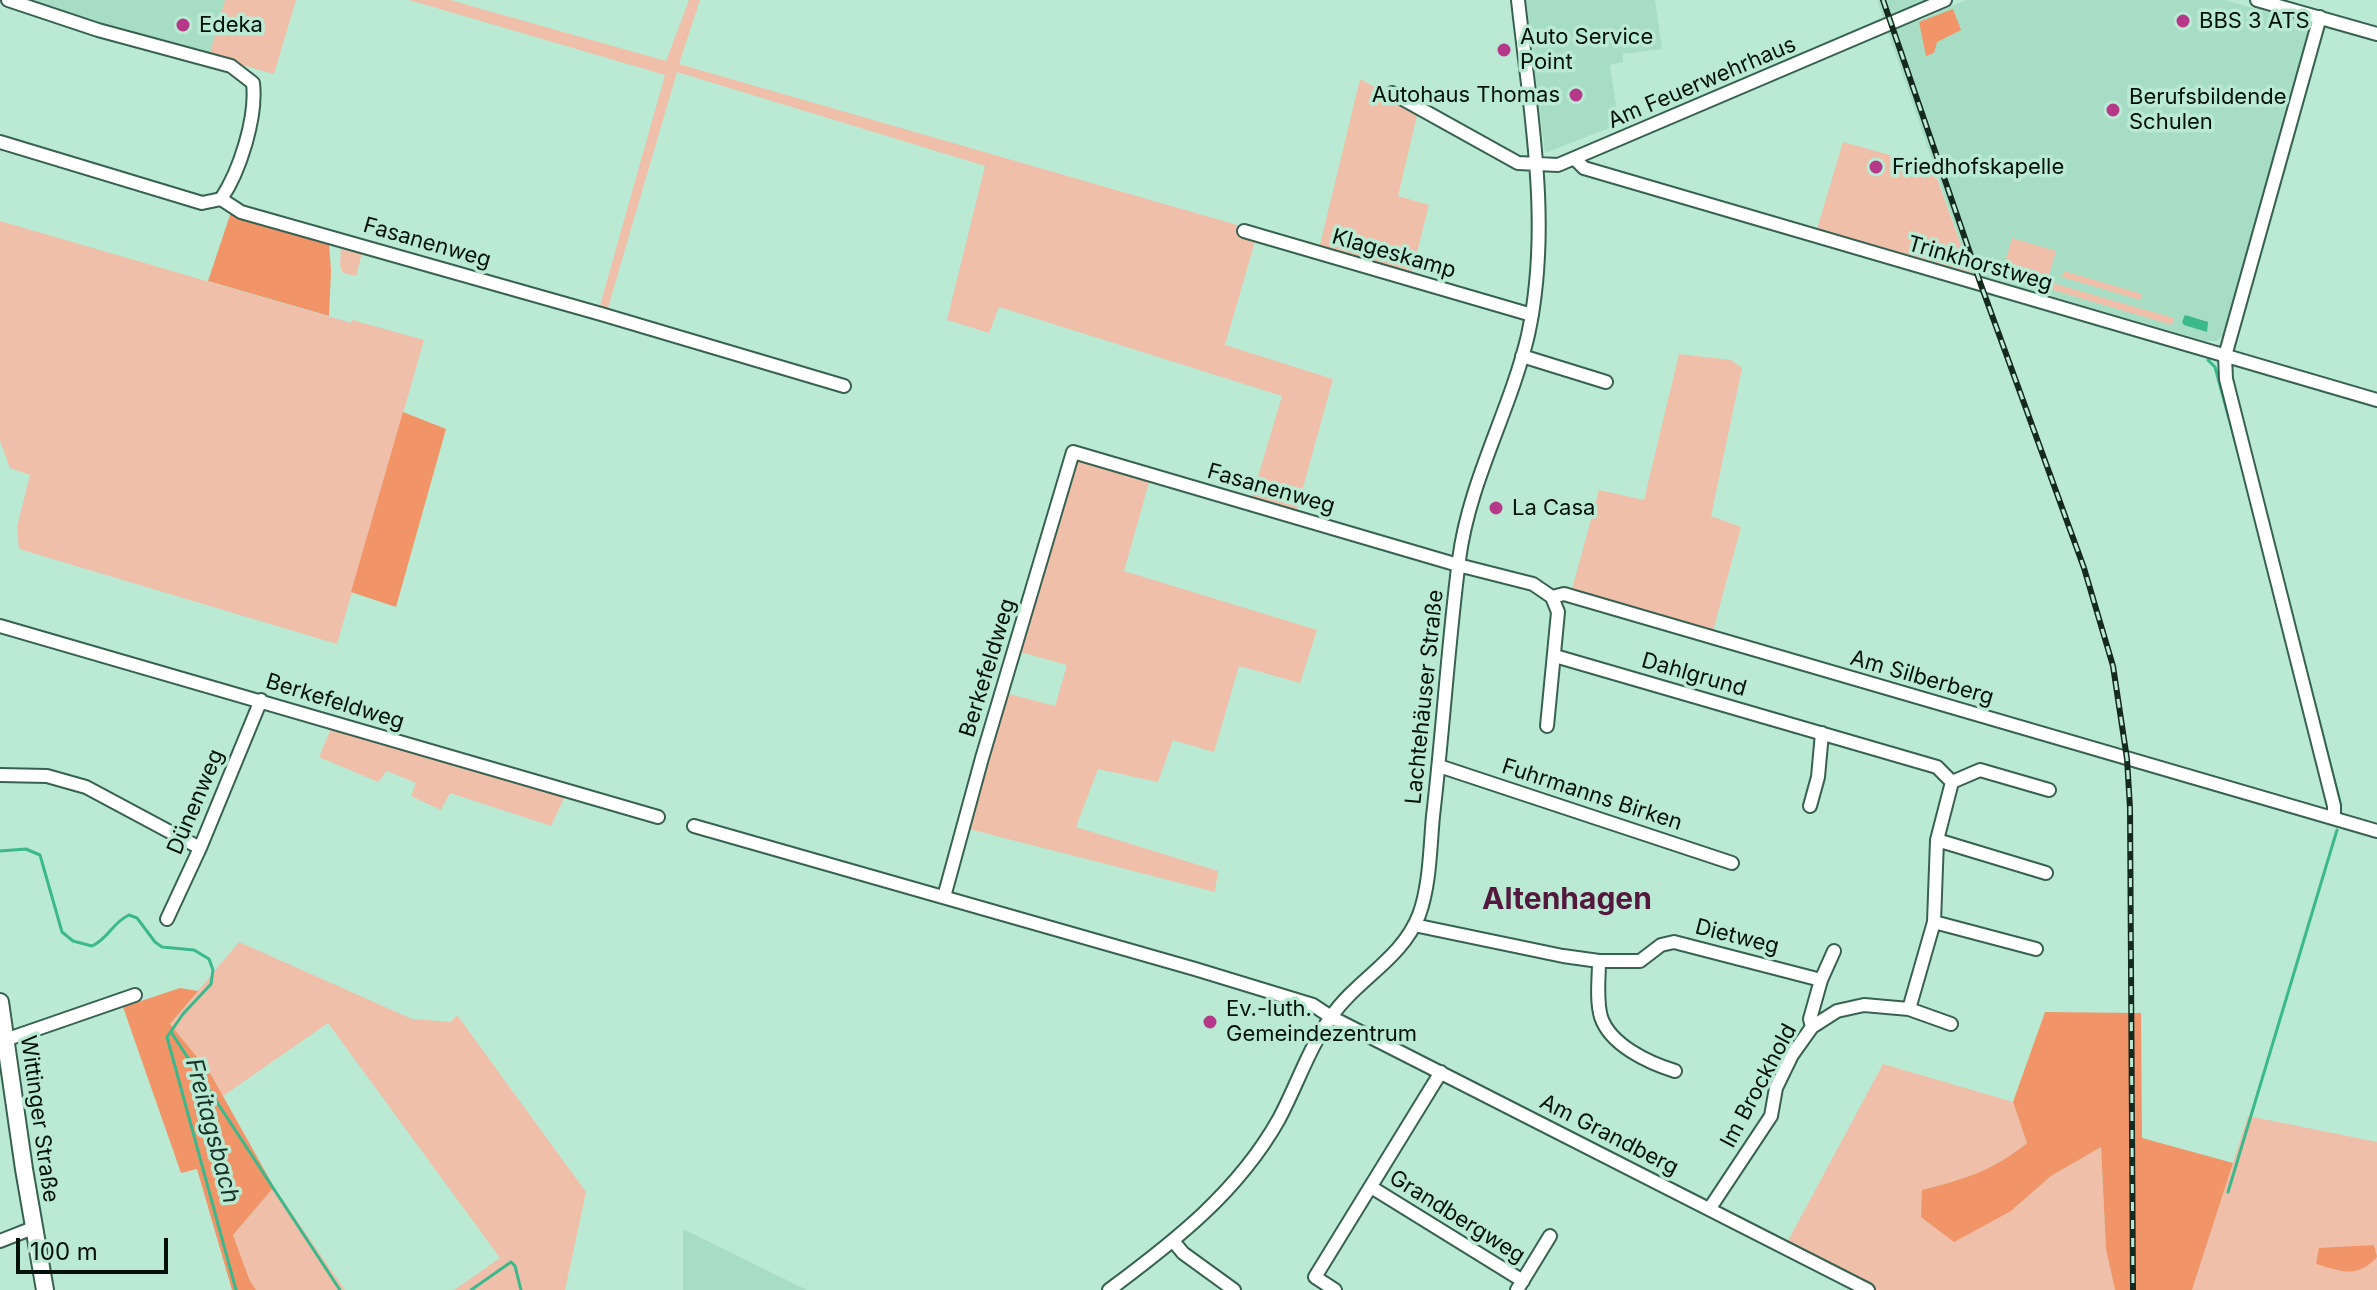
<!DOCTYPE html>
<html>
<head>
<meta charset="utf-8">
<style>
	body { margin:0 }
	#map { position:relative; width:2377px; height:1290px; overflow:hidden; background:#bbead4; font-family:Inter,sans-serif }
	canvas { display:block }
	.scale { position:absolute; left:16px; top:1238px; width:152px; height:36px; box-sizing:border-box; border:4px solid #02120b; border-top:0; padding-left:10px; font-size:24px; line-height:28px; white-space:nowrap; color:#02120b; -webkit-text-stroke:6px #bbead4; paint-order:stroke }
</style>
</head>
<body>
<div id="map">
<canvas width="2377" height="1290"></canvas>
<div class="scale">100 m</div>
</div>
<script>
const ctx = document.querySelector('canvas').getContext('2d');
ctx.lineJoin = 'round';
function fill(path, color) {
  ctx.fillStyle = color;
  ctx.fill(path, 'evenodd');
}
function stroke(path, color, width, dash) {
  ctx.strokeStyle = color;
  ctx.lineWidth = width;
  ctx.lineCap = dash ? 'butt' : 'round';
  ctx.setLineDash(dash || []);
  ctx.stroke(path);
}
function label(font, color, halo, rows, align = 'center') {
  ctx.font = font + ' Inter,sans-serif';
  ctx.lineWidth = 7;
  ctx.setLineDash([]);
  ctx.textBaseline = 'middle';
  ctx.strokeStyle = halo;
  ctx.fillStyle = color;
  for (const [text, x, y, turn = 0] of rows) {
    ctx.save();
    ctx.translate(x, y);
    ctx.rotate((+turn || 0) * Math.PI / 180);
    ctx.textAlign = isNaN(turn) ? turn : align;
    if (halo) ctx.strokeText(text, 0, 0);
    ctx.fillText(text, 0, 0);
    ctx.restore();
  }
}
fill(new Path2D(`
	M 24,0 L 225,0 L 209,56 Z
	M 1526,0 L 1655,0 L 1662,49 L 1623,54 L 1623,62 L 1610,65 L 1619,124 L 1545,153 Z
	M 1877,0 L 1930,0 L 1913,6 L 1918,21 L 1966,0 L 2225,0 L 2305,23 L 2308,31 L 2225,333 L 2217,341 L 2205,341 L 1971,273 Z
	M 683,1229 L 807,1290 L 683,1290 Z`), '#a7ddc4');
fill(new Path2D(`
	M 225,0 L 296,0 L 274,74 L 209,56 Z
	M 409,0 L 450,0 L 666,61 L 689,0 L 700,0 L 679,64 L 1258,231 L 1225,345 L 1333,379 L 1296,513 L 1251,500 L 1282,396 L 999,307 L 989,333 L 947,320 L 985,166 L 677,72 L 607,311 L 599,309 L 665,75 Z
	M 1360,79 L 1418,111 L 1398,196 L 1429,205 L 1411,276 L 1319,249 Z
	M 1843,142 L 1933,167 L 1971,273 L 1817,229 Z
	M 0,221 L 351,323 L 352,320 L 424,340 L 337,644 L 19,549 L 17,527 L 30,475 L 10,468 L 0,441 Z
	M 2012,238 L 2056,251 L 2048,278 L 2004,265 Z
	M 341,247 L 362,253 L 356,276 L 343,273 L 340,266 Z
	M 2000,268 L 2174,318 L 2172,325 L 1998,274 Z
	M 2064,271 L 2142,294 L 2140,300 L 2062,277 Z
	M 1679,354 L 1731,360 L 1742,368 L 1711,516 L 1741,527 L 1713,631 L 1572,589 L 1599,490 L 1644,500 Z
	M 1077,458 L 1150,479 L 1124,571 L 1317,630 L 1300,683 L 1239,666 L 1214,752 L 1173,740 L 1158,782 L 1098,769 L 1076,827 L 1218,871 L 1215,892 L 965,828 L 1005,693 L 1055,706 L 1067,665 L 1017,651 Z
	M 333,724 L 565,796 L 551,826 L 450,793 L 441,810 L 411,796 L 416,783 L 387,771 L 378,782 L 319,757 Z
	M 239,942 L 412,1019 L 451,1022 L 457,1015 L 586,1192 L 565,1290 L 454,1290 L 500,1258 L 328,1023 L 223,1096 L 210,1073 L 170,1024 Z
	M 1883,1064 L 2013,1102 L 2027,1143 C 1993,1171 1964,1179 1922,1190 L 2011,1211 L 2051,1176 L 2101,1147 L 2106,1249 L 2115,1290 L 1867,1290 L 1782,1252 Z
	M 2248,1116 L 2377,1142 L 2377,1290 L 2192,1290 Z
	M 274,1187 L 345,1290 L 256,1290 L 250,1281 L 233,1235 Z`), '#efbfa9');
fill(new Path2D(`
	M 1953,9 L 1961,30 L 1937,42 L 1934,53 L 1926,56 L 1919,22 Z
	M 231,212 L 329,242 L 331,271 L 329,316 L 208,281 Z
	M 403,412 L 446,429 L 396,607 L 351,592 Z
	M 180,988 L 198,991 L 170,1024 L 210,1073 L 274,1187 L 233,1235 L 250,1281 L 256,1290 L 232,1290 L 197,1169 L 181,1173 L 123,1007 Z
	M 2045,1012 L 2141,1013 L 2142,1138 L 2233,1163 L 2192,1290 L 2115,1290 L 2106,1249 L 2101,1147 L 2051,1176 L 2011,1211 L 1954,1242 L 1921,1217 L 1922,1190 C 1964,1179 1993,1171 2027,1143 L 2013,1102 Z
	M 2374,1245 L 2377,1257 C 2357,1279 2341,1271 2316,1264 L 2319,1248 Z`), '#f19468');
fill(new Path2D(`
	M 2185,315 L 2208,322 L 2207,332 L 2184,325 L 2182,322 Z`), '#3bb88c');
stroke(new Path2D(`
	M 2208,360 L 2215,367 L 2243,470
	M 2285,589 L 2340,802 L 2341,815
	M 0,851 L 26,849 L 40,855 L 62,932 L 73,941 L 92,946 C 108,939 113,922 129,915 L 137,918 L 155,942 L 162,947 L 194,950 L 209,959 L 213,970 L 211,984 L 183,1014 L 167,1037 L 236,1290
	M 171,1032 L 340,1290
	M 2228,1192 L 2337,830
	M 471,1290 L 511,1262 L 515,1266 L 521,1290`), '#3bb88c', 3);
const minor = new Path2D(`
	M 8,0 L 98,30 L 231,66 L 253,83 C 257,117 240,171 221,199
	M 2257,0 L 2377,34
	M 2320,17 L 2225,356 L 2226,379 L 2334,806 L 2334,818
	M 1392,93 L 1518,163 L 1558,165 L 1945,0
	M 0,142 L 202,203 L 221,199 L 241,212 L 601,314 L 844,386
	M 1575,159 L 1584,168 L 2377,400
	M 1244,231 L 1532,315
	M 1522,356 L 1606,382
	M 0,626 L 658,817
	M 1555,656 L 1937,767 L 1952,782
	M 1547,726 L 1558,612 L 1552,597
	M 1439,766 L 1732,863
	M 0,775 L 47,776 L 86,787 L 200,848
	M 1952,782 L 1980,770 L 2049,790
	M 1810,806 L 1818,777 L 1822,733
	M 694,826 L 1195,969 L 1313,1005 L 1331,1017 L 1868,1290
	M 1937,840 L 2046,873
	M 944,897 L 982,758 L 1073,452 L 1458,565 L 1533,584 L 1552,597 L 1564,594 L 2377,831
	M 167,919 L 200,848 L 261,700
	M 1934,922 L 2036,949
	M 1414,925 L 1563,956 L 1599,961 L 1640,961 L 1661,945 L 1674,942 L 1821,980 L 1810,1019 L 1812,1027
	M 1599,961 C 1599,978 1596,1000 1601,1017 C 1610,1045 1649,1063 1675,1071
	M 1821,980 L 1834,951
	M 1909,1009 L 1951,1024
	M 5,1040 L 135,995
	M 1371,1187 L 1523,1281
	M 1710,1208 L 1771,1116 L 1776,1088 L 1792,1055 L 1812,1027 L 1837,1011 L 1864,1005 L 1909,1009 L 1934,922 L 1937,840 L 1952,782
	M 0,1241 L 33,1228
	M 1174,1242 L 1183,1253 L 1234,1290
	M 1109,1290 C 1175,1241 1238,1192 1279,1119 C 1297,1085 1309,1048 1331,1017 C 1357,979 1402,959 1419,915 C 1430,885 1430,848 1433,816 C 1443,731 1448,645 1459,560 C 1469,481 1510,412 1528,335 C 1552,225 1530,110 1518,0
	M 1335,1290 L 1315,1277 L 1441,1072
	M 1517,1290 L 1550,1236`);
const major = new Path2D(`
	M 0,1002 L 24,1169 L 45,1290`);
stroke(minor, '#376150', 16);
stroke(major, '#376150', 20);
stroke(minor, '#fff', 12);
stroke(major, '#fff', 16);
const rail = new Path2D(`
	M 1883,0 L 1981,285 L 2084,568 L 2113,666 L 2127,759 L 2130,808 L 2133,1290`);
stroke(rail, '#162921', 6);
stroke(rail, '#bbead4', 3, [9]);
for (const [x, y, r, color] of [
	[2183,21,8,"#b63989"],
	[183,25,8,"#b63989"],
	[1504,50,8,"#b63989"],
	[1576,95,8,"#b63989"],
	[2113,110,8,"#b63989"],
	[1876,167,8,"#b63989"],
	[1496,508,8,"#b63989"],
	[1210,1022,8,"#b63989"]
]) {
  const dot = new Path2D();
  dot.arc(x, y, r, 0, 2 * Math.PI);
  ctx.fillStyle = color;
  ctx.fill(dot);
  stroke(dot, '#bbead4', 3);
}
label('22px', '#02120b', '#bbead4', [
	["BBS 3 ATS",2199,21],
	["Edeka",199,25],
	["Auto Service",1520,37],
	["Point",1520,62],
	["Autohaus Thomas",1560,95,"right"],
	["Berufsbildende",2129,97],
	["Schulen",2129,122],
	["Friedhofskapelle",1892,167],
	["La Casa",1512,508],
	["Ev.-luth.",1226,1009],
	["Gemeindezentrum",1226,1034]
], 'left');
label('22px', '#02120b', '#bbead4', [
	["Am Feuerwehrhaus",1702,83,-23],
	["Fasanenweg",427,243,16],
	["Klageskamp",1394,254,16],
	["Trinkhorstweg",1980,264,16],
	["Fasanenweg",1271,489,16],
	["Berkefeldweg",988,668,-73],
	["Dahlgrund",1694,675,16],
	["Am Silberberg",1922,678,16],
	["Lachtehäuser Straße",1425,697,-84],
	["Berkefeldweg",335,702,17],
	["Fuhrmanns Birken",1592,795,18],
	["Dünenweg",196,802,-67],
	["Dietweg",1737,937,14],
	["Im Brockhold",1759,1086,-62],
	["Wittinger Straße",39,1119,82],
	["Am Grandberg",1609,1135,27],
	["Grandbergweg",1457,1217,32]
]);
label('italic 24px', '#193328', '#bbead4', [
	["Freitagsbach",212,1131,75]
]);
label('bold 30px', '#54183e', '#bbead4', [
	["Altenhagen",1567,900]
]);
</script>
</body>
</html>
